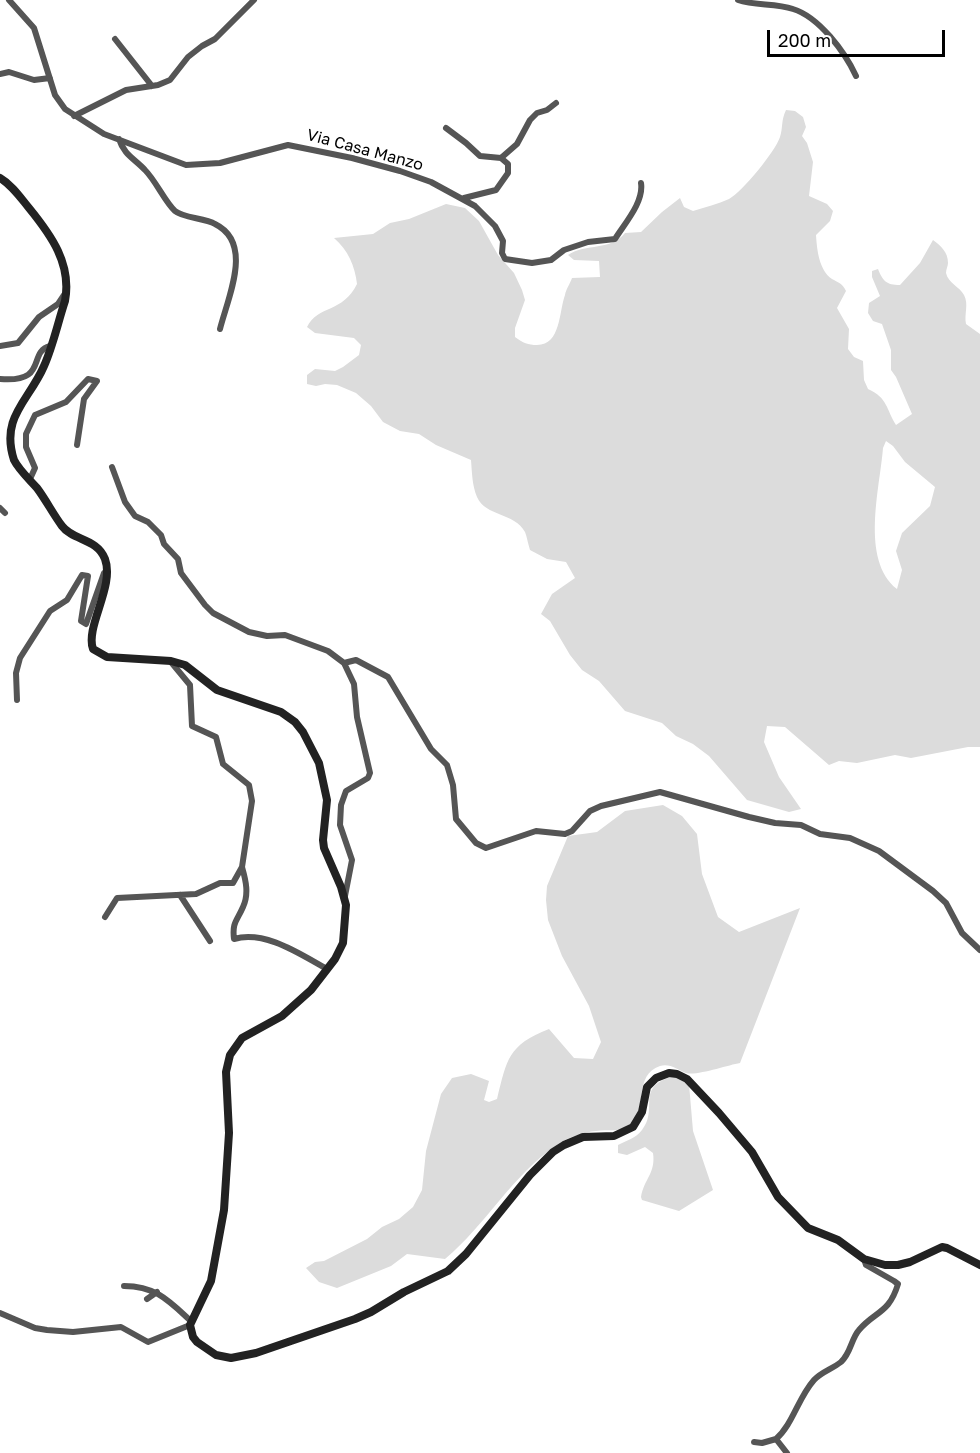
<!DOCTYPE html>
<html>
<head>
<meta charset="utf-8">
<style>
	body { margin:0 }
	#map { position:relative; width:980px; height:1453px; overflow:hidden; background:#fff; font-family:"Golos Text",sans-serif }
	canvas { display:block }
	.scale { position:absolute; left:767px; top:30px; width:178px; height:27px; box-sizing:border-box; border:3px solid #000; border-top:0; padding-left:8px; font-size:18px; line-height:21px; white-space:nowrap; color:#000; -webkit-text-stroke:4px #fff; paint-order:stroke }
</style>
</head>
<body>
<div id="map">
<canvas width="980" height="1453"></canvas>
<div class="scale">200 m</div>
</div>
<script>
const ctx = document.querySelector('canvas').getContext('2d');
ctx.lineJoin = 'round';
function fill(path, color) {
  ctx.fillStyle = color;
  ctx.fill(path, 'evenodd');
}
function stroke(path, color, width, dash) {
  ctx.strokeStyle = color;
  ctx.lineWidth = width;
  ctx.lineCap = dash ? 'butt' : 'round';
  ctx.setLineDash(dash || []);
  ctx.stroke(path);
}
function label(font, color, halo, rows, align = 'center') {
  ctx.font = font + ' "Golos Text",sans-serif';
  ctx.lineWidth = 4.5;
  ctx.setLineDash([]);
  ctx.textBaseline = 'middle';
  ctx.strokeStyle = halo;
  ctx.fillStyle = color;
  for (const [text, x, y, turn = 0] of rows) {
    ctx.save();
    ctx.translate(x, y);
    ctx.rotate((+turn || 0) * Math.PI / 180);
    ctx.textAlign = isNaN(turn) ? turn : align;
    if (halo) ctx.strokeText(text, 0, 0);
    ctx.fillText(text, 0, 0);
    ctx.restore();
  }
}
fill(new Path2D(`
	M 786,110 L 795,111 L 803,117 L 806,127 L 802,136 L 807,143 L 813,162 L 809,196 L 827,204 L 833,211 L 830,221 L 816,235 C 817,250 819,270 832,279 C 839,283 842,283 846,291 L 837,308 L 849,329 L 848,349 L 854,357 L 863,361 L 864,380 L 868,389 C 888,398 886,409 896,425 L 912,414 L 896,377 L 891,370 L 891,350 L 882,324 L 873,321 L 868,313 L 869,303 L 880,296 L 872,277 L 872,271 L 878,269 C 883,281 886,285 900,285 L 920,263 L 933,240 C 941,246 948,252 948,263 C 948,266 946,269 946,273 C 948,283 960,287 964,295 C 969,304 964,314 966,324 L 980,334 L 980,747 L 968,747 L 911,758 L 895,755 L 857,763 L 839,761 L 829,765 L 785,727 L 767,726 L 764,742 L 779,777 L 801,809 L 789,812 L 747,800 L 709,756 L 693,744 L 676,736 L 662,723 L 625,711 L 599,681 L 582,670 L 570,655 L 550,621 L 541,614 L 552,594 L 575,578 L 566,562 L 547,559 L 530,550 C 528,544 527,537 525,532 C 514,512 486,517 477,497 C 472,485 472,472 471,460 L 436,445 L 419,434 L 400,431 L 383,422 L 371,406 L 356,393 L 337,385 L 325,384 L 316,386 L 307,384 L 307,375 L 315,369 L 335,371 L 343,367 L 359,355 L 361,345 L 354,338 L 315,333 L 307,327 C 318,305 343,313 357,284 C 355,266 348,250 334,238 L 373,234 L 390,223 L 409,219 L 446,204 L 465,208 L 479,221 L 498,255 L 514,273 L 522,290 L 525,300 L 515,328 L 515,337 C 523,343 528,345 537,345 C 561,345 559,311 565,295 C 566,289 570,284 572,278 L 600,277 L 599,261 L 574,260 L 568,255 C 586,243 611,251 625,233 L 641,232 L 662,212 L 680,198 L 684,207 L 693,211 C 705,207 718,204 729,199 C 742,192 775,152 780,137 C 783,128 781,120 786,110 ZM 886,441 L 893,446 L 905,462 L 935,487 L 930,506 L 902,533 L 896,551 L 902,570 L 897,589 C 860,560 880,488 883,448 Z
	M 663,805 L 682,816 L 697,834 L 702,874 L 718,917 L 739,932 L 800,908 L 740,1063 C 728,1065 697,1076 686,1073 C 678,1070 670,1063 660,1066 C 633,1075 648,1109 631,1124 C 620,1133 608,1129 596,1131 C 584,1132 566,1138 557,1145 C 512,1175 486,1225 445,1259 L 407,1254 L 391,1266 L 337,1288 L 319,1282 L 306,1268 L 315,1262 L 324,1261 L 367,1239 L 382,1227 L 399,1219 L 413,1207 L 422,1190 L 426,1151 L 441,1094 L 452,1078 L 471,1074 L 489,1081 L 484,1100 L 489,1102 L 497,1099 C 507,1059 508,1045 549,1029 L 574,1058 L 593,1059 L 601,1042 L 589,1006 L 562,956 L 548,920 L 546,900 L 547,886 L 568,836 L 597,832 L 625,811 Z
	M 671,1077 L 680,1078 L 689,1084 L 693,1131 L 713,1190 L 679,1211 L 642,1200 L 641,1197 C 644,1179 656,1173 653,1153 L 645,1147 L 627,1155 L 618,1153 L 618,1145 C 626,1141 636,1138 642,1130 C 659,1109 635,1088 671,1077 Z`), '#dcdcdc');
stroke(new Path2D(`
	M 9,0 L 34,28 L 55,95 L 65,109 L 104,134 L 186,165 L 220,163 L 288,145 L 352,158 L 400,171 L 431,182 L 475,206 L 495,226 L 503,241 L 502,253 L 505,259 L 532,263 L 551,260 L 564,250 L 588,242 L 615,239 C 625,223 644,202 641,183
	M 738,0 C 755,6 775,3 793,9 C 819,17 845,52 856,76
	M 115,39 L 152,86
	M 0,74 L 9,72 L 34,80 L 50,78
	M 74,116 L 126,90 L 158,85 L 170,80 L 188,57 L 202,46 L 215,39 L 254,0
	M 446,128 L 466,143 L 480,156 L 501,158 L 517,144 L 530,120 L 537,113 L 547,110 L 556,103
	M 119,139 C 124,155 135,159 145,170 C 156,181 165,202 175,211 C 183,218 205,218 215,224 C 254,243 228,297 220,329
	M 464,198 L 496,190 L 508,173 L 508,164 L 501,158
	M 0,346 L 18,343 L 39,317 L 58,304 L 64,295
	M 0,379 C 49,383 27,352 50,346
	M 112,467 L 125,502 L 135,516 L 148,522 L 161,535 L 164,544 L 178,559 L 181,573 L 205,605 L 213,613 L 249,632 L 267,636 L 285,635 L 328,651 L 344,663 L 354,684 L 357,717 L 370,773 L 368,778 L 346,791 L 341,805 L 340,825 L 352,860 L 345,896
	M 30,479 L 35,468 L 26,447 L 26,434 L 35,415 L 66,402 L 88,379 L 97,381 L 84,399 L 77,445
	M 0,508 L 5,513
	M 344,663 L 356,660 L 388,677 L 431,749 L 447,765 L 453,785 L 456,819 L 476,843 L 486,848 L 536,831 L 565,834 L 572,831 L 590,811 L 601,806 L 660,792 L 749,817 L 775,823 L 801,825 L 820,834 L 850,838 L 879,851 L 933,891 L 946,903 L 962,933 L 980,950
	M 17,700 L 16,673 L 20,658 L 50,611 L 67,600 L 82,575 L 88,576 L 81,621 L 86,624 L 104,573
	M 242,867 C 246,881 249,894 243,907 C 237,921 232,922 234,939 C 266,930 301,955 327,969
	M 180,895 L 210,941
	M 105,917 L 117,898 L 196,894 L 220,883 L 233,883 L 242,867 L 252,801 L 249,785 L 223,764 L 216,737 L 192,726 L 190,685 L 171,662
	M 124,1286 C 156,1286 169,1301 192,1322
	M 147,1299 L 157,1292
	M 0,1313 L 35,1328 L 47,1330 L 73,1332 L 121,1327 L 148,1342 L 190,1325
	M 754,1442 L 762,1443 L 776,1439
	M 787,1453 L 776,1439 C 793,1424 798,1398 814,1380 C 821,1372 832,1369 841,1362 C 851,1353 851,1339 859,1330 C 875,1311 889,1314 898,1284 L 894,1281 L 866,1265 L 864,1259`), '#555', 6);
stroke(new Path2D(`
	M 0,178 C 12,185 20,197 29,208 C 51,235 72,264 65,301 C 58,322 53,346 44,366 C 29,401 0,417 14,460 C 19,470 29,479 37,488 C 46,500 53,514 62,526 C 73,541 97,538 105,559 C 115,586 85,627 93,649 L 107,657 L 171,661 L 185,665 L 217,690 L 281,712 L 295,722 L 303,732 L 319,763 L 327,800 L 323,840 L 324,848 L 341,887 L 346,905 L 343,943 L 335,959 L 311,990 L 282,1016 L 242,1038 L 230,1055 L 226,1072 L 229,1133 L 224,1210 L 211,1281 L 190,1325 L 193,1337 L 197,1342 L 216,1355 L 231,1358 L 256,1353 L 355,1319 L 371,1312 L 404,1292 L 448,1271 L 466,1254 L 530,1175 L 553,1152 L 564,1145 L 583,1137 L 614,1136 L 633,1127 L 642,1112 L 647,1087 L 656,1078 L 669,1073 L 677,1074 L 687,1079 L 719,1113 L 752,1152 L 778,1197 L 808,1228 L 838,1240 L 864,1259 L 885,1265 L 898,1265 L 910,1262 L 942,1247 L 947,1248 L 980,1265`), '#222', 8);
label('16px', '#000', '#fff', [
	["Via Casa Manzo",365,150,15]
]);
</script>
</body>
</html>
